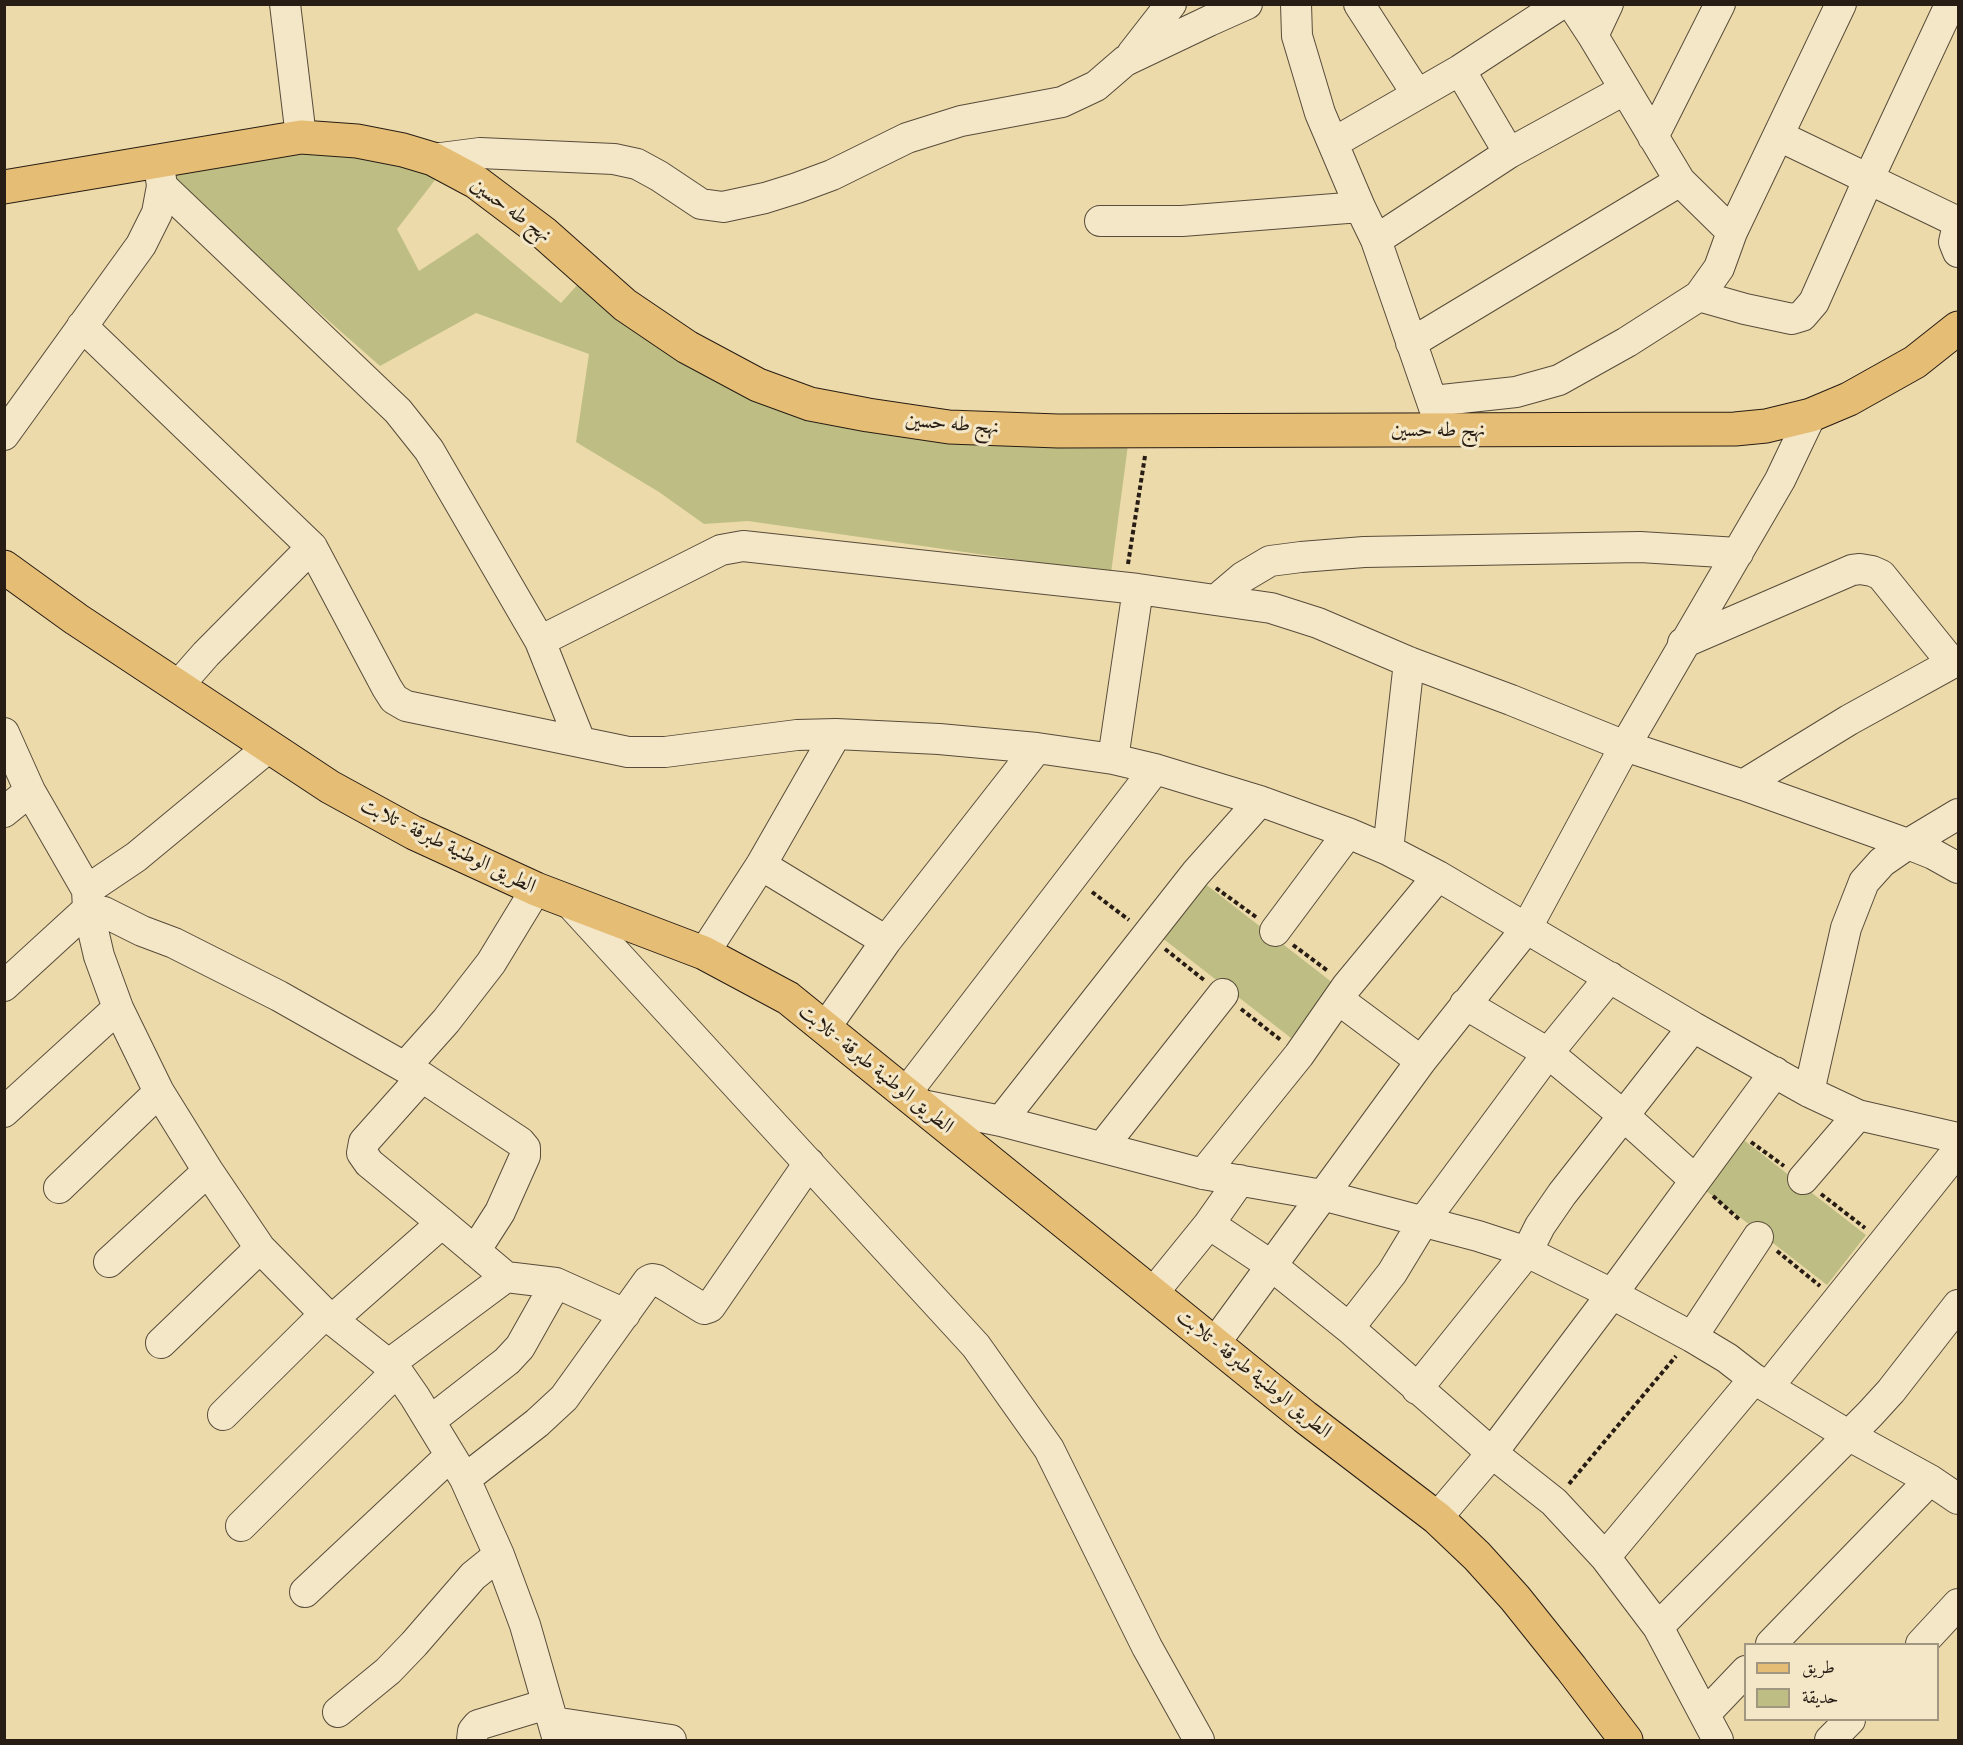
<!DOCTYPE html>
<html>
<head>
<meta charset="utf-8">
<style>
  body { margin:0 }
  #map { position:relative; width:1963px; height:1745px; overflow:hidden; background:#ecdaaa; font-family:"EB Garamond",Amiri,serif }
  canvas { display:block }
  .frame { position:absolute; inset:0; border:6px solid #271d14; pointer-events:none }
  .legend { position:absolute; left:1744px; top:1643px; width:195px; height:78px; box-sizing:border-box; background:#f3e7c8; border:2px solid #a19680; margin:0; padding:8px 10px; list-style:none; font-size:18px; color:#271d14 }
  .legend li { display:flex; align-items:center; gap:12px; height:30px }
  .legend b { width:30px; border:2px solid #a19680 }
</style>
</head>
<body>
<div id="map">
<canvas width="1963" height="1745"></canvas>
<div class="frame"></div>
<ul class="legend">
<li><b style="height:8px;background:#e6bd75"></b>طريق</li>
<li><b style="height:16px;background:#bebe84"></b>حديقة</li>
</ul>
</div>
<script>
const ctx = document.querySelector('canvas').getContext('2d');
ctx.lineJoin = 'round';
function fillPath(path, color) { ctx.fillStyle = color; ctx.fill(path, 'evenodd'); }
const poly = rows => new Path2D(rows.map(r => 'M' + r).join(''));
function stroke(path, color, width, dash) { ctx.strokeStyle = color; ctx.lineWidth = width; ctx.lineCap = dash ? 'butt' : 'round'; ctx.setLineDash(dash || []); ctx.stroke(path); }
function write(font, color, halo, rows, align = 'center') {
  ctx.font = font + ' "EB Garamond",Amiri,serif'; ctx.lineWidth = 6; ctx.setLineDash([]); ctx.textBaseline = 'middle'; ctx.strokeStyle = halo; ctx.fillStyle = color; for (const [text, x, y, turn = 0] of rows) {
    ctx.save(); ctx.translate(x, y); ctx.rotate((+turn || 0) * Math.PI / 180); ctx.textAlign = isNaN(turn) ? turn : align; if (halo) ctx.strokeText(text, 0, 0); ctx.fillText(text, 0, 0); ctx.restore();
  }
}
fillPath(poly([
  [302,142,442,171,397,229,419,271,477,233,561,303,579,283,763,394,1128,445,1111,573,748,521,704,524,659,492,576,442,589,354,476,313,380,366,170,181,172,159],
  [1195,876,1333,983,1291,1038,1152,930],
  [1731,1130,1866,1235,1827,1285,1692,1180]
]), '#bebe84');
const minor = poly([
  [285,4,301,137],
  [1296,4,1297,36,1320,113,1360,207,1376,240,1438,419],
  [1359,4,1417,94],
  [1572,4,1593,36,1680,181,1732,232],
  [1593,36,1608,4],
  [1132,54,1171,4],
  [1460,70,1509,153],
  [1779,136,1958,222],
  [1653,137,1720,4],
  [1333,143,1460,70,1561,4],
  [433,159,480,153,614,159,637,164,659,176,701,204,723,207,765,198,797,188,832,175,907,138,961,121,1062,102,1096,86,1125,61,1209,21,1247,4],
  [162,186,398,411,429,450,540,641,580,741],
  [1100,221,1182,221,1360,207],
  [1958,224,1954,242,1958,252],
  [1376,240,1509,153,1624,90],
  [1699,296,1745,309,1792,319,1802,316,1814,302,1869,178,1949,7],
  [82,326,312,547,387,688,394,699,406,706,628,752,665,752,797,735,836,734,939,739,1037,748,1113,759,1155,769,1260,801,1348,833,1388,850,1438,876,1693,1027,1809,1092,1858,1115,1958,1138],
  [1411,343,1680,181],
  [1433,401,1516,392,1559,380,1627,342,1699,296,1719,268,1732,232,1841,4],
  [4,435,141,245,157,213,162,186,160,172],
  [1216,600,1243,577,1270,561,1301,557,1364,552,1640,547,1738,553],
  [540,641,721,550,743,546,1138,589,1271,608,1318,623,1409,662,1511,700,1625,746,1743,785,1908,844,1933,854,1958,868],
  [1683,643,1852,570,1860,569,1872,571,1881,575,1952,663],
  [177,687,206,654,312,547],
  [4,733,30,791,87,890,88,909,99,956,118,1008,159,1092,208,1171,260,1248,325,1314,397,1371,415,1397,465,1479,499,1555,525,1625,558,1740],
  [1113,759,1138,589],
  [1743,785,1849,720,1958,660],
  [4,812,30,791],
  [1388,850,1409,662],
  [761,865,886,941],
  [87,890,136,857,269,747],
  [568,901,976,1346,1049,1449,1147,1647,1199,1740],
  [88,909,104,912,142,931,174,943,279,996,422,1077,520,1142,525,1148,525,1156,500,1212,475,1251],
  [1275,931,1348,833],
  [704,953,761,865,836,734],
  [4,986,88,909],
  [1339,1000,1421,1061],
  [1465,1004,1548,1053,1624,1116,1695,1180],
  [825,1028,886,941,1037,748],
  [405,1067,446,1021,491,963,536,889],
  [422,1077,364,1142,362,1153,369,1163,442,1223,506,1277,556,1283,625,1314],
  [1809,1092,1846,928,1864,882,1882,862,1908,844,1958,814],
  [906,1093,1155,769],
  [922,1105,1001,1121,1203,1174,1322,1195,1478,1236,1527,1252,1612,1294,1692,1337,1727,1358,1754,1379,1848,1435,1930,1480,1958,1499],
  [4,1112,118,1008],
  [1001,1121,1196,873,1260,801],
  [1103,1146,1223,994],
  [1203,1174,1299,1055,1347,986,1438,876],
  [1803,1179,1858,1115],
  [59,1188,159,1092],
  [1209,1224,1272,1266,1349,1328,1492,1453,1554,1502,1605,1557,1658,1627,1718,1740],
  [109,1262,208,1171],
  [1153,1293,1209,1224,1240,1180],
  [333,1319,442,1223],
  [1349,1328,1392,1273,1423,1222,1548,1053,1610,977],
  [1692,1337,1758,1237],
  [161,1343,260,1248],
  [1215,1343,1421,1061,1526,929,1625,746,1780,480,1811,415],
  [389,1364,506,1277],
  [1768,1387,1958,1150],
  [1417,1389,1527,1252,1540,1226,1562,1194,1693,1027],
  [223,1415,325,1314],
  [430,1421,507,1361,520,1347,556,1283],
  [465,1479,537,1423,564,1398,648,1281,652,1279,657,1280,704,1309,710,1307,809,1163],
  [1437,1518,1492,1453,1612,1294,1775,1072],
  [241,1526,397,1371],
  [1605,1557,1754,1379],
  [305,1592,450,1456],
  [1658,1627,1870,1414,1891,1391,1958,1305],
  [1771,1644,1930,1480],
  [1921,1644,1958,1604],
  [338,1712,388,1671,414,1644,473,1576,499,1555],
  [1705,1714,1746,1671],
  [553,1722,671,1740],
  [472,1740,473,1731,478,1725,547,1704],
  [1830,1740,1850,1720]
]);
const major = poly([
  [4,187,301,137,357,141,403,150,433,159,476,182,545,234,625,305,687,347,758,385,810,404,868,415,949,427,1058,431,1735,429,1766,426,1811,415,1849,399,1915,362,1958,328],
  [4,567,76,619,330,787,414,833,536,889,704,953,788,998,1305,1417,1437,1518,1477,1556,1515,1598,1571,1668,1626,1740]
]);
stroke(minor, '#584c3a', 32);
stroke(major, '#271d14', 35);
stroke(poly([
  [1128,564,1145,456],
  [1216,888,1256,917],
  [1092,892,1129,920],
  [1293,945,1328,971],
  [1165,949,1204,980],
  [1241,1009,1282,1041],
  [1751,1142,1784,1166],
  [1821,1194,1865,1228],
  [1713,1196,1741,1221],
  [1777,1251,1820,1286],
  [1569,1484,1676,1356]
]), '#271d14', 4, [4.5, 3]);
stroke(minor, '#f3e7c8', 30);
stroke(major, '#e6bd75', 33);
write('21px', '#271d14', '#f3e7c8', [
  ["نهج طه حسين",511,210,36],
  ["نهج طه حسين",952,424,5],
  ["نهج طه حسين",1438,430],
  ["الطريق الوطنية طبرقة - تلابت",448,846,26],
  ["الطريق الوطنية طبرقة - تلابت",876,1069,39],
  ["الطريق الوطنية طبرقة - تلابت",1254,1374,39]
]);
</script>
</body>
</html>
